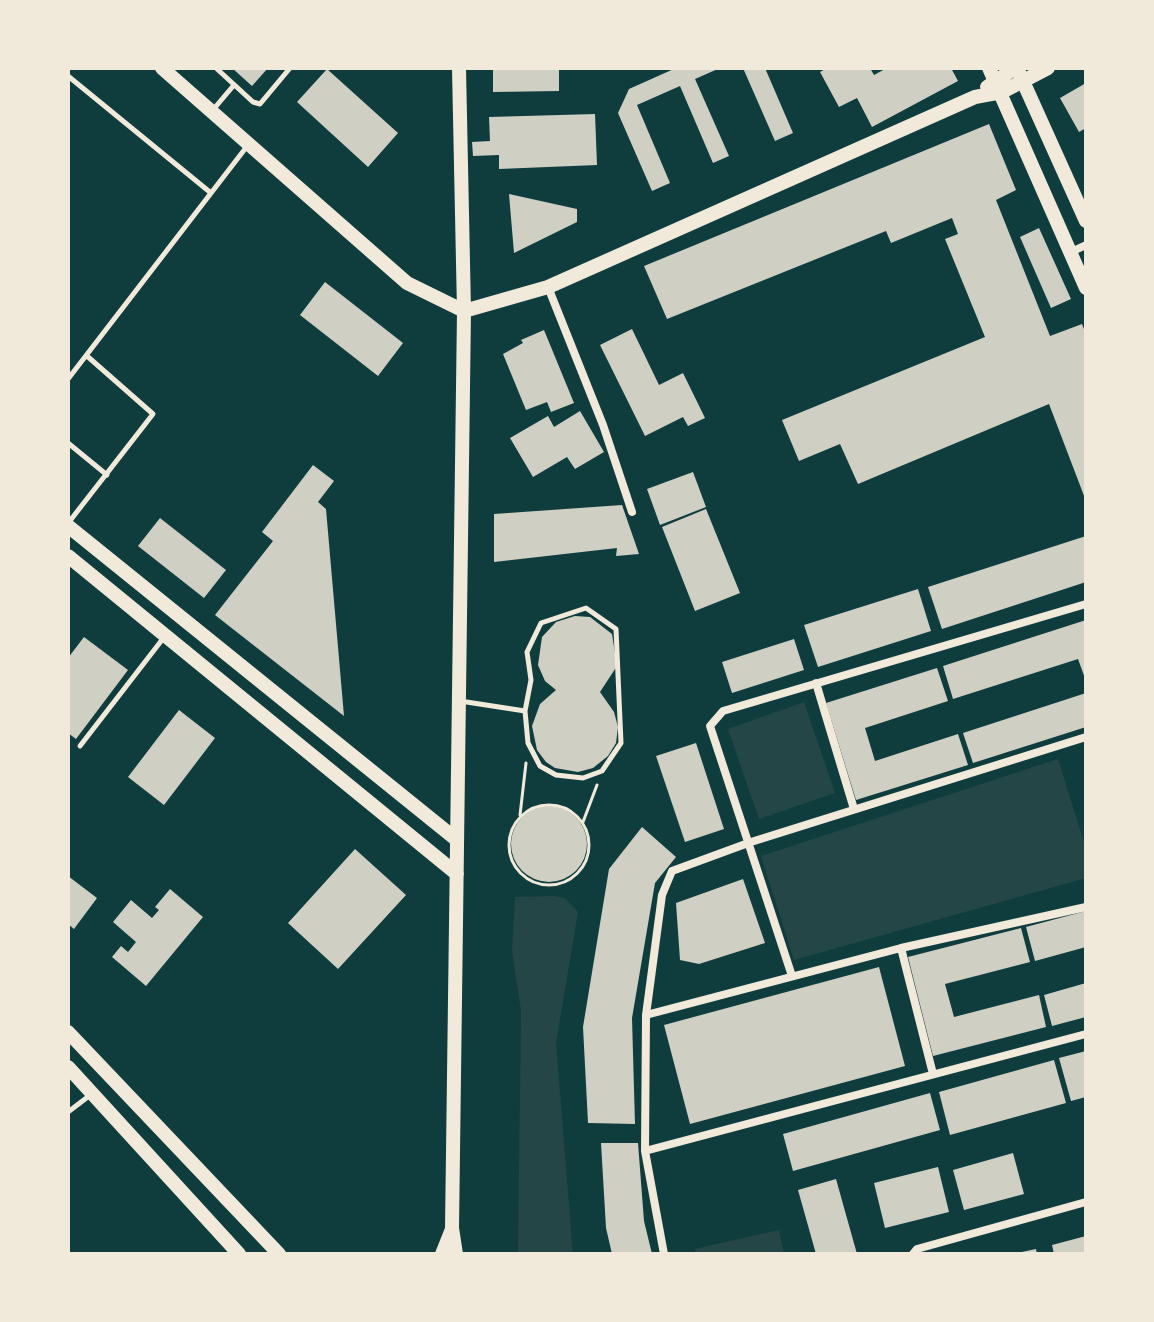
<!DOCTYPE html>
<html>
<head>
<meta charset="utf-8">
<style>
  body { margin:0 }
  #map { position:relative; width:1154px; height:1322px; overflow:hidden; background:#0f3d3e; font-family:"IBM Plex Serif",serif }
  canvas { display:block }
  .frame { position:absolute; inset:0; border:70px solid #f1e9da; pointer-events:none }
</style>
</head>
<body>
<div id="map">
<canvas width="1154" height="1322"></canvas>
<div class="frame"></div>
</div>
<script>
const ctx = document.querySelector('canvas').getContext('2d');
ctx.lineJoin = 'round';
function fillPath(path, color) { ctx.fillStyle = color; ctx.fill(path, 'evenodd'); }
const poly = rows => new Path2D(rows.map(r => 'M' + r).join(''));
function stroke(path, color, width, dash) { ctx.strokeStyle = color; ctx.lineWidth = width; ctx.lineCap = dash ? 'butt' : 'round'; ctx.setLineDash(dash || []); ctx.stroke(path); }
fillPath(poly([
  [804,702,835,793,759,819,728,729],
  [1058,759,1086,849,1086,878,794,960,761,856],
  [553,896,565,898,578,912,556,1043,573,1254,518,1254,521,1011,512,951,515,897],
  [779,1230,784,1254,696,1254,695,1249]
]), '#244646');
fillPath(poly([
  [568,828,576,834,578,860,567,872,554,876,534,869,523,847,539,853,552,850,562,830]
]), '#0a2a2b');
fillPath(poly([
  [232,68,268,68,252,86],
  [493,68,559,68,559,91,493,92],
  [676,68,720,68,695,79,729,156,713,163,680,86,637,105,670,183,652,191,618,113,629,89],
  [743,68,765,68,793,133,775,141],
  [827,68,870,68,874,75,887,68,951,68,958,81,872,127,857,98,839,107,820,72],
  [327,69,398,133,368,167,297,102],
  [1086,83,1086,128,1079,132,1060,98],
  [595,114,597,165,499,169,499,155,473,156,472,142,490,141,489,117],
  [989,124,1016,190,996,200,1050,336,1082,324,1086,334,1086,501,1049,404,858,484,840,444,799,461,782,420,985,337,945,239,958,234,952,218,891,243,886,231,667,319,644,266],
  [509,194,577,209,577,222,514,253],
  [1039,228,1071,299,1051,308,1020,237],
  [325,282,403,343,378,376,300,315],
  [632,329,659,385,683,373,705,418,688,426,683,417,645,436,600,345],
  [544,330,574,403,551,412,547,402,526,410,503,354,523,343,521,340],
  [580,411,604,452,575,469,567,457,533,477,510,438,548,416,554,427],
  [313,465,334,481,318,502,326,509,344,716,215,615,273,541,262,532],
  [693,472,706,507,660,525,647,489],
  [622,505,639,554,616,556,617,548,494,562,494,514],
  [706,509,740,593,695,611,662,527],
  [160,518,226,570,204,598,138,546],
  [1086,536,1086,582,942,629,928,587],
  [918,589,931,631,818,667,804,625],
  [575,616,590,617,612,634,617,666,600,692,614,712,618,727,616,743,608,756,593,768,578,772,555,768,546,762,537,750,532,726,540,704,556,690,545,681,538,665,542,637,556,622],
  [1086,620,1086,681,1078,659,953,699,943,666],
  [84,637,128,670,76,739,68,733,68,658],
  [794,639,804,670,732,693,722,662],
  [937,668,948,701,865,728,875,761,958,734,968,765,856,800,826,703],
  [1086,693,1086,727,973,763,963,733],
  [179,710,215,738,164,805,128,777],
  [696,743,724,829,685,842,656,756],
  '511 844a38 38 0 1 1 76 0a38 38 0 1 1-76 0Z',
  [642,827,676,857,655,883,632,1018,635,1124,588,1123,583,1027,609,869],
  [355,849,406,895,338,969,288,923],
  [68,876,97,898,74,929,68,924],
  [743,879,765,943,699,964,680,960,676,903],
  [170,889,203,917,146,986,112,957,121,946,128,952,136,942,113,922,131,900,152,918,159,910,155,907],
  [1086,911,1086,947,1035,961,1026,927],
  [1021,928,1030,962,945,984,954,1017,1039,995,1046,1027,933,1056,908,957],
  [879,967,905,1066,690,1124,664,1025],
  [1086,983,1086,1017,1052,1026,1044,995],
  [1086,1051,1086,1097,1071,1101,1059,1058],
  [1054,1060,1066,1103,950,1135,939,1092],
  [930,1093,940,1130,793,1171,783,1134],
  [601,1143,638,1143,644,1221,652,1254,612,1254,606,1228],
  [1013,1153,1024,1194,964,1210,953,1170],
  [938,1167,949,1212,885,1228,874,1183],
  [836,1179,857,1254,816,1254,798,1190],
  [1086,1236,1086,1254,1054,1254,1052,1245],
  [1036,1249,1037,1254,1017,1254,1017,1253]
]), '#cfcfc3');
stroke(poly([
  '509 845a40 40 0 1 1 80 0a40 40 0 1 1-80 0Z',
  [520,815,526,763],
  [583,822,597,785]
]), '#f1e9da', 3);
stroke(poly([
  [216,68,253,102,260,104,290,68],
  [68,76,211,193],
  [212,111,234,85],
  [68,379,248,145],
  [68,443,107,475],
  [69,522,153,414,87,356],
  [460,701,525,711,528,743,540,766,556,775,583,778,602,771,621,743,616,629,586,608,541,623,527,652,531,680,525,711],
  [80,746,165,636],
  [68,1112,89,1096]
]), '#f1e9da', 5);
stroke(poly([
  [1071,252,1086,245],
  [548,287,603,425,632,512],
  [816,683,854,809],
  [901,948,933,1074],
  [792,976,710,726,723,711,1086,604],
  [646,1015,901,948,1086,907],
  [645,1151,1086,1034],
  [664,1254,645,1151,646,1015,662,895,672,871,751,842,1086,737],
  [913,1254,917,1249,1086,1202]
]), '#f1e9da', 8);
stroke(poly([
  [162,68,407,283,464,311],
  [987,87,1015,68],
  [464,311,548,287,975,97,1002,92,1048,68],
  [68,526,457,840],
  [68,556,457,874],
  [442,1254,452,1229],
  [456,1254,452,1228,464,311,459,68]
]), '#f1e9da', 14);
stroke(poly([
  [989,68,1086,288],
  [1017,68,1086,221],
  [68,1032,279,1254],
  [68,1067,239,1254]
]), '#f1e9da', 14);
</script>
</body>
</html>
